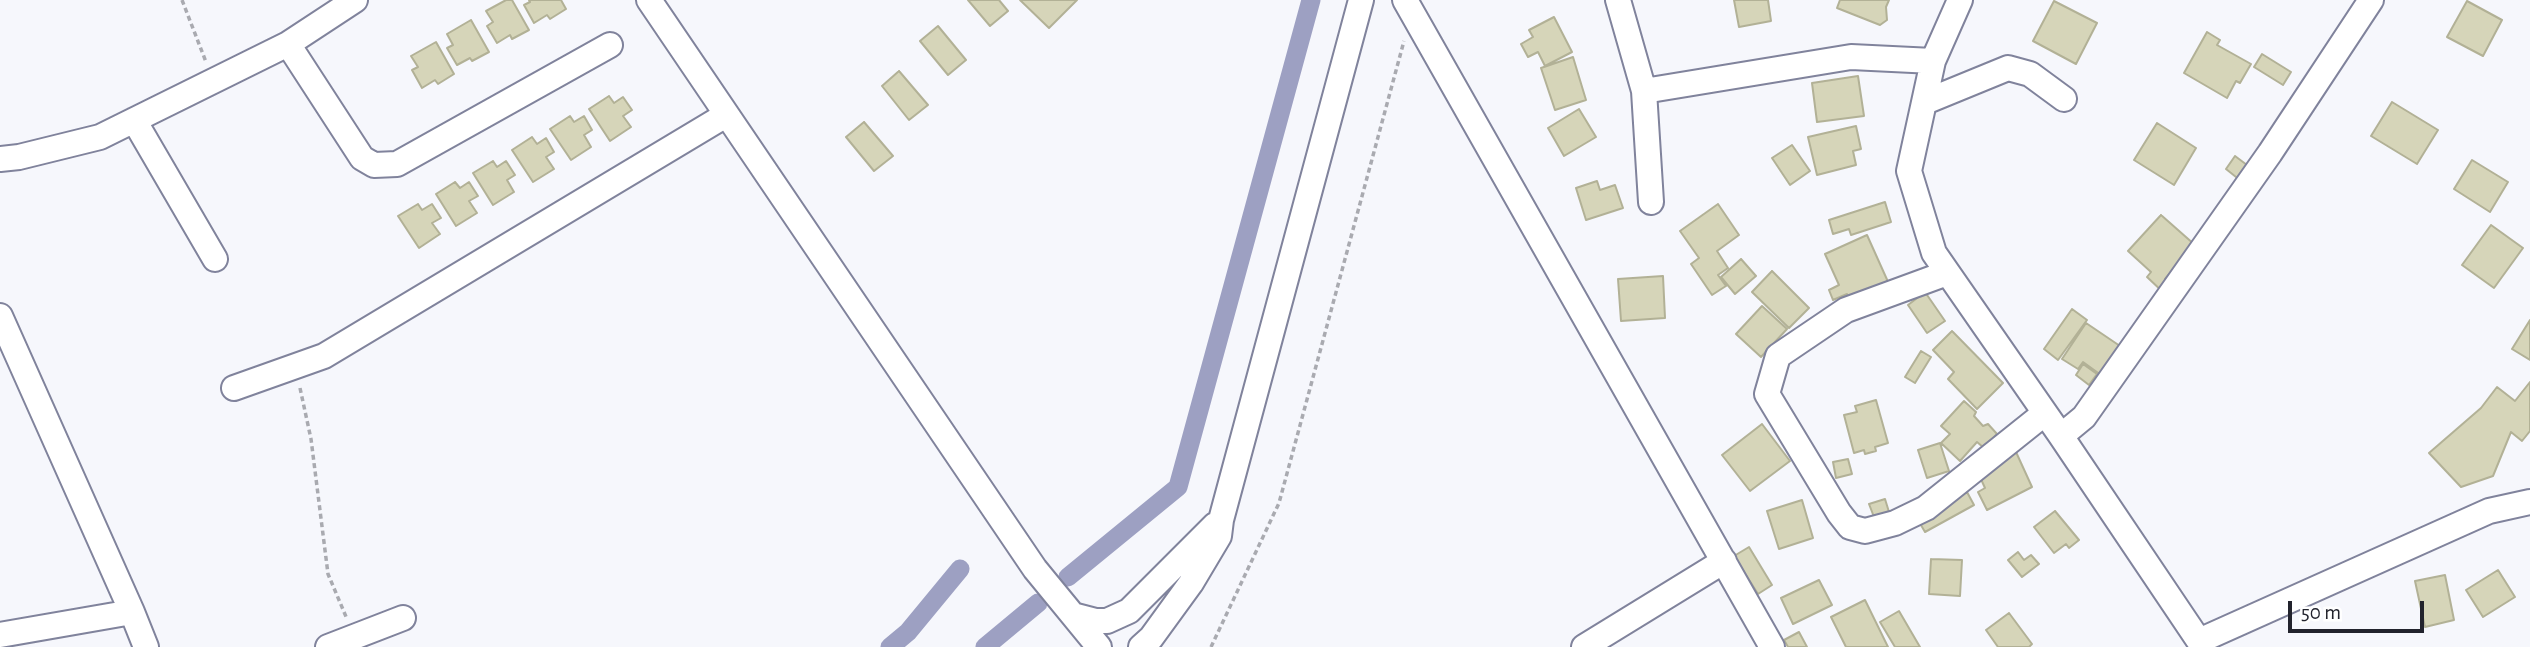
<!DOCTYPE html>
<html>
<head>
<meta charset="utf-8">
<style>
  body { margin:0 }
  #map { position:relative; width:2530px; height:647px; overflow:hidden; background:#f6f7fc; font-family:"Alegreya Sans",sans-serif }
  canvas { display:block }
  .scale { position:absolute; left:2288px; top:601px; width:136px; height:32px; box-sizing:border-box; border:4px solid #22232d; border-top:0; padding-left:9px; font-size:21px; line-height:24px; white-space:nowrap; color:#22232d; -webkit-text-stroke:5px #fff; paint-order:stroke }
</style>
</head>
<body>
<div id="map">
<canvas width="2530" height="647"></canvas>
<div class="scale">50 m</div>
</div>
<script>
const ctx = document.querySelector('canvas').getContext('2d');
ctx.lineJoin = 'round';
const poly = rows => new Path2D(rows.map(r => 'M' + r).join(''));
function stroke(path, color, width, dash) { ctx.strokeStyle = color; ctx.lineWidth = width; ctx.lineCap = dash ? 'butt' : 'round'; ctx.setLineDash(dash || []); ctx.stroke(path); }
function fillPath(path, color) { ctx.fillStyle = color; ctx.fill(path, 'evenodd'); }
stroke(poly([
  [1068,577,1178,487,1311,0],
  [890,647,908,632,960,569],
  [985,647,1038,603]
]), '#9da0c2', 19);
const building = poly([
  [506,0,512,0,529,30,512,39,510,35,497,43,487,26,493,22,486,11,506,0],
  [529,0,561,0,566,9,550,19,547,15,534,23,524,5,530,2,529,0],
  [968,0,999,0,1008,11,990,26,968,0],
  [1020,0,1077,0,1049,28,1020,0],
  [1734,0,1768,0,1771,21,1739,27,1734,0],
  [1840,0,1889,0,1886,7,1887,20,1880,25,1837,8,1840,0],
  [2054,1,2097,23,2076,64,2033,41,2054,1],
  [2467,1,2502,20,2483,56,2447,37,2467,1],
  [1554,17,1572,52,1545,66,1538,52,1528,57,1521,44,1533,37,1529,30,1554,17],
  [471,20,489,52,472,61,470,58,457,65,447,48,453,45,447,34,471,20],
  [938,26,966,60,948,75,920,41,938,26],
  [2207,32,2220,40,2217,45,2251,64,2240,83,2236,81,2227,98,2184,73,2207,32],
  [436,42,454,74,438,84,435,80,422,88,412,70,418,67,411,56,436,42],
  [2262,54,2291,72,2283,85,2254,67,2262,54],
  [1573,57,1586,100,1555,110,1541,68,1573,57],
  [899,71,928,105,909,120,882,86,899,71],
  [1858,76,1864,116,1817,122,1812,83,1858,76],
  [609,96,614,103,623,97,632,110,623,116,631,127,610,141,589,109,609,96],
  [2392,102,2438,130,2417,164,2371,136,2392,102],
  [1579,109,1596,137,1564,156,1548,128,1579,109],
  [570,116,574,122,584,116,592,130,584,135,591,147,571,160,550,129,570,116],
  [864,122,893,156,874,171,846,137,864,122],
  [2157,123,2196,148,2174,185,2134,160,2157,123],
  [1856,126,1861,149,1853,151,1856,165,1817,175,1808,137,1856,126],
  [532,137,537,144,546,138,554,152,546,157,554,169,533,182,512,150,532,137],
  [1792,145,1810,171,1790,185,1772,158,1792,145],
  [2235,156,2251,168,2241,181,2226,169,2235,156],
  [2472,160,2508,182,2490,212,2454,189,2472,160],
  [493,161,497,167,506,161,515,175,507,180,514,192,493,205,473,173,493,161],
  [1597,181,1600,190,1615,185,1623,208,1586,220,1576,188,1597,181],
  [455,182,460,188,469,182,478,196,469,201,477,213,456,226,436,194,455,182],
  [1885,202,1891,222,1851,235,1849,229,1833,234,1829,220,1885,202],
  [418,204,422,210,432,204,441,218,432,223,440,234,419,248,398,216,418,204],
  [1718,204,1739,235,1717,251,1728,268,1718,275,1726,286,1712,295,1691,264,1699,258,1680,231,1718,204],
  [2161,215,2195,245,2165,279,2173,286,2165,294,2147,277,2151,272,2128,251,2161,215],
  [2491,225,2523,248,2494,288,2462,265,2491,225],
  [1867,235,1889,284,1851,301,1847,294,1833,300,1829,290,1839,285,1825,254,1867,235],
  [1741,259,1756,276,1735,294,1721,277,1741,259],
  [1772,271,1809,308,1789,328,1752,292,1772,271],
  [1663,276,1665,318,1621,321,1618,279,1663,276],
  [1925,292,1945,321,1927,333,1908,305,1925,292],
  [1762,306,1787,329,1761,357,1736,334,1762,306],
  [2072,309,2087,320,2058,360,2044,349,2072,309],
  [2530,320,2530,360,2512,349,2530,320],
  [2086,323,2120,346,2101,375,2083,362,2078,369,2062,359,2086,323],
  [1952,331,2003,383,1977,409,1948,379,1954,372,1933,350,1952,331],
  [1921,351,1931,357,1915,383,1905,377,1921,351],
  [2083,364,2097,374,2089,385,2076,375,2083,364],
  [2530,382,2530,431,2522,441,2511,432,2493,476,2461,487,2429,453,2481,408,2497,387,2515,401,2530,382],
  [1876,400,1888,443,1875,447,1876,451,1865,454,1864,450,1854,453,1844,415,1857,412,1855,406,1876,400],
  [1964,401,1976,412,1974,416,1983,426,1988,424,1997,434,1984,448,1977,442,1960,461,1941,443,1950,434,1941,426,1964,401],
  [1762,424,1790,461,1750,491,1722,455,1762,424],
  [1940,443,1949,471,1927,478,1918,450,1940,443],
  [2016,452,2032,487,1987,510,1978,492,1985,488,1980,477,2016,452],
  [1848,459,1852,474,1836,478,1833,462,1848,459],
  [1967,492,1974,505,1925,532,1918,520,1967,492],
  [1885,499,1889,512,1874,517,1869,504,1885,499],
  [1802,500,1813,538,1779,549,1767,511,1802,500],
  [2055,511,2079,540,2069,548,2066,544,2054,553,2034,527,2055,511],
  [1749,547,1772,585,1758,594,1734,556,1749,547],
  [2018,552,2024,560,2031,555,2039,564,2022,577,2008,560,2018,552],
  [1931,559,1962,560,1960,596,1929,594,1931,559],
  [2498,570,2515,597,2483,617,2466,590,2498,570],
  [2445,575,2454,620,2425,627,2415,581,2445,575],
  [1819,580,1832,605,1793,624,1781,598,1819,580],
  [1865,600,1888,647,1846,647,1831,617,1865,600],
  [1899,611,1920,647,1895,647,1880,622,1899,611],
  [2009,613,2032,644,2029,647,1998,647,1986,630,2009,613],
  [1799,632,1807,647,1788,647,1784,640,1799,632]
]);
fillPath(building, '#d6d5b9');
stroke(building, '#b2b196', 2);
const minor = poly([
  [649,0,1035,569,1099,647],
  [1405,0,1772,647],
  [1618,0,1644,91],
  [1960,0,1933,61,1909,171,1934,253,2061,436,2199,641,2489,511,2530,502],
  [288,44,362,158,374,165,397,164,610,45],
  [1925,102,2008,68,2030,74,2064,99],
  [134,120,215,259],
  [0,159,19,157,100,137,288,44,355,0],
  [1651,202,1644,91,1851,57,1933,61],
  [1947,273,1846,310,1778,356,1767,394,1839,513,1850,527,1865,531,1895,523,1926,508,2045,413],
  [0,316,132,612,146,647],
  [234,388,324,356,726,115],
  [2061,436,2084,417,2270,153,2371,0],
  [1073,615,1096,621,1107,621,1129,611,1215,525],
  [0,635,132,612],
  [328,647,403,618],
  [1141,647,1151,638,1191,583,1219,536,1221,520,1361,0],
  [1584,647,1724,561]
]);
stroke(minor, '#80839c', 28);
stroke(poly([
  [182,0,206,62],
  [300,388,311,439,328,574,347,619],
  [1211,647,1279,503,1404,41]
]), '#a9aab0', 3.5, [5, 3.5]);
stroke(minor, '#fff', 24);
</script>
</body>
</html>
